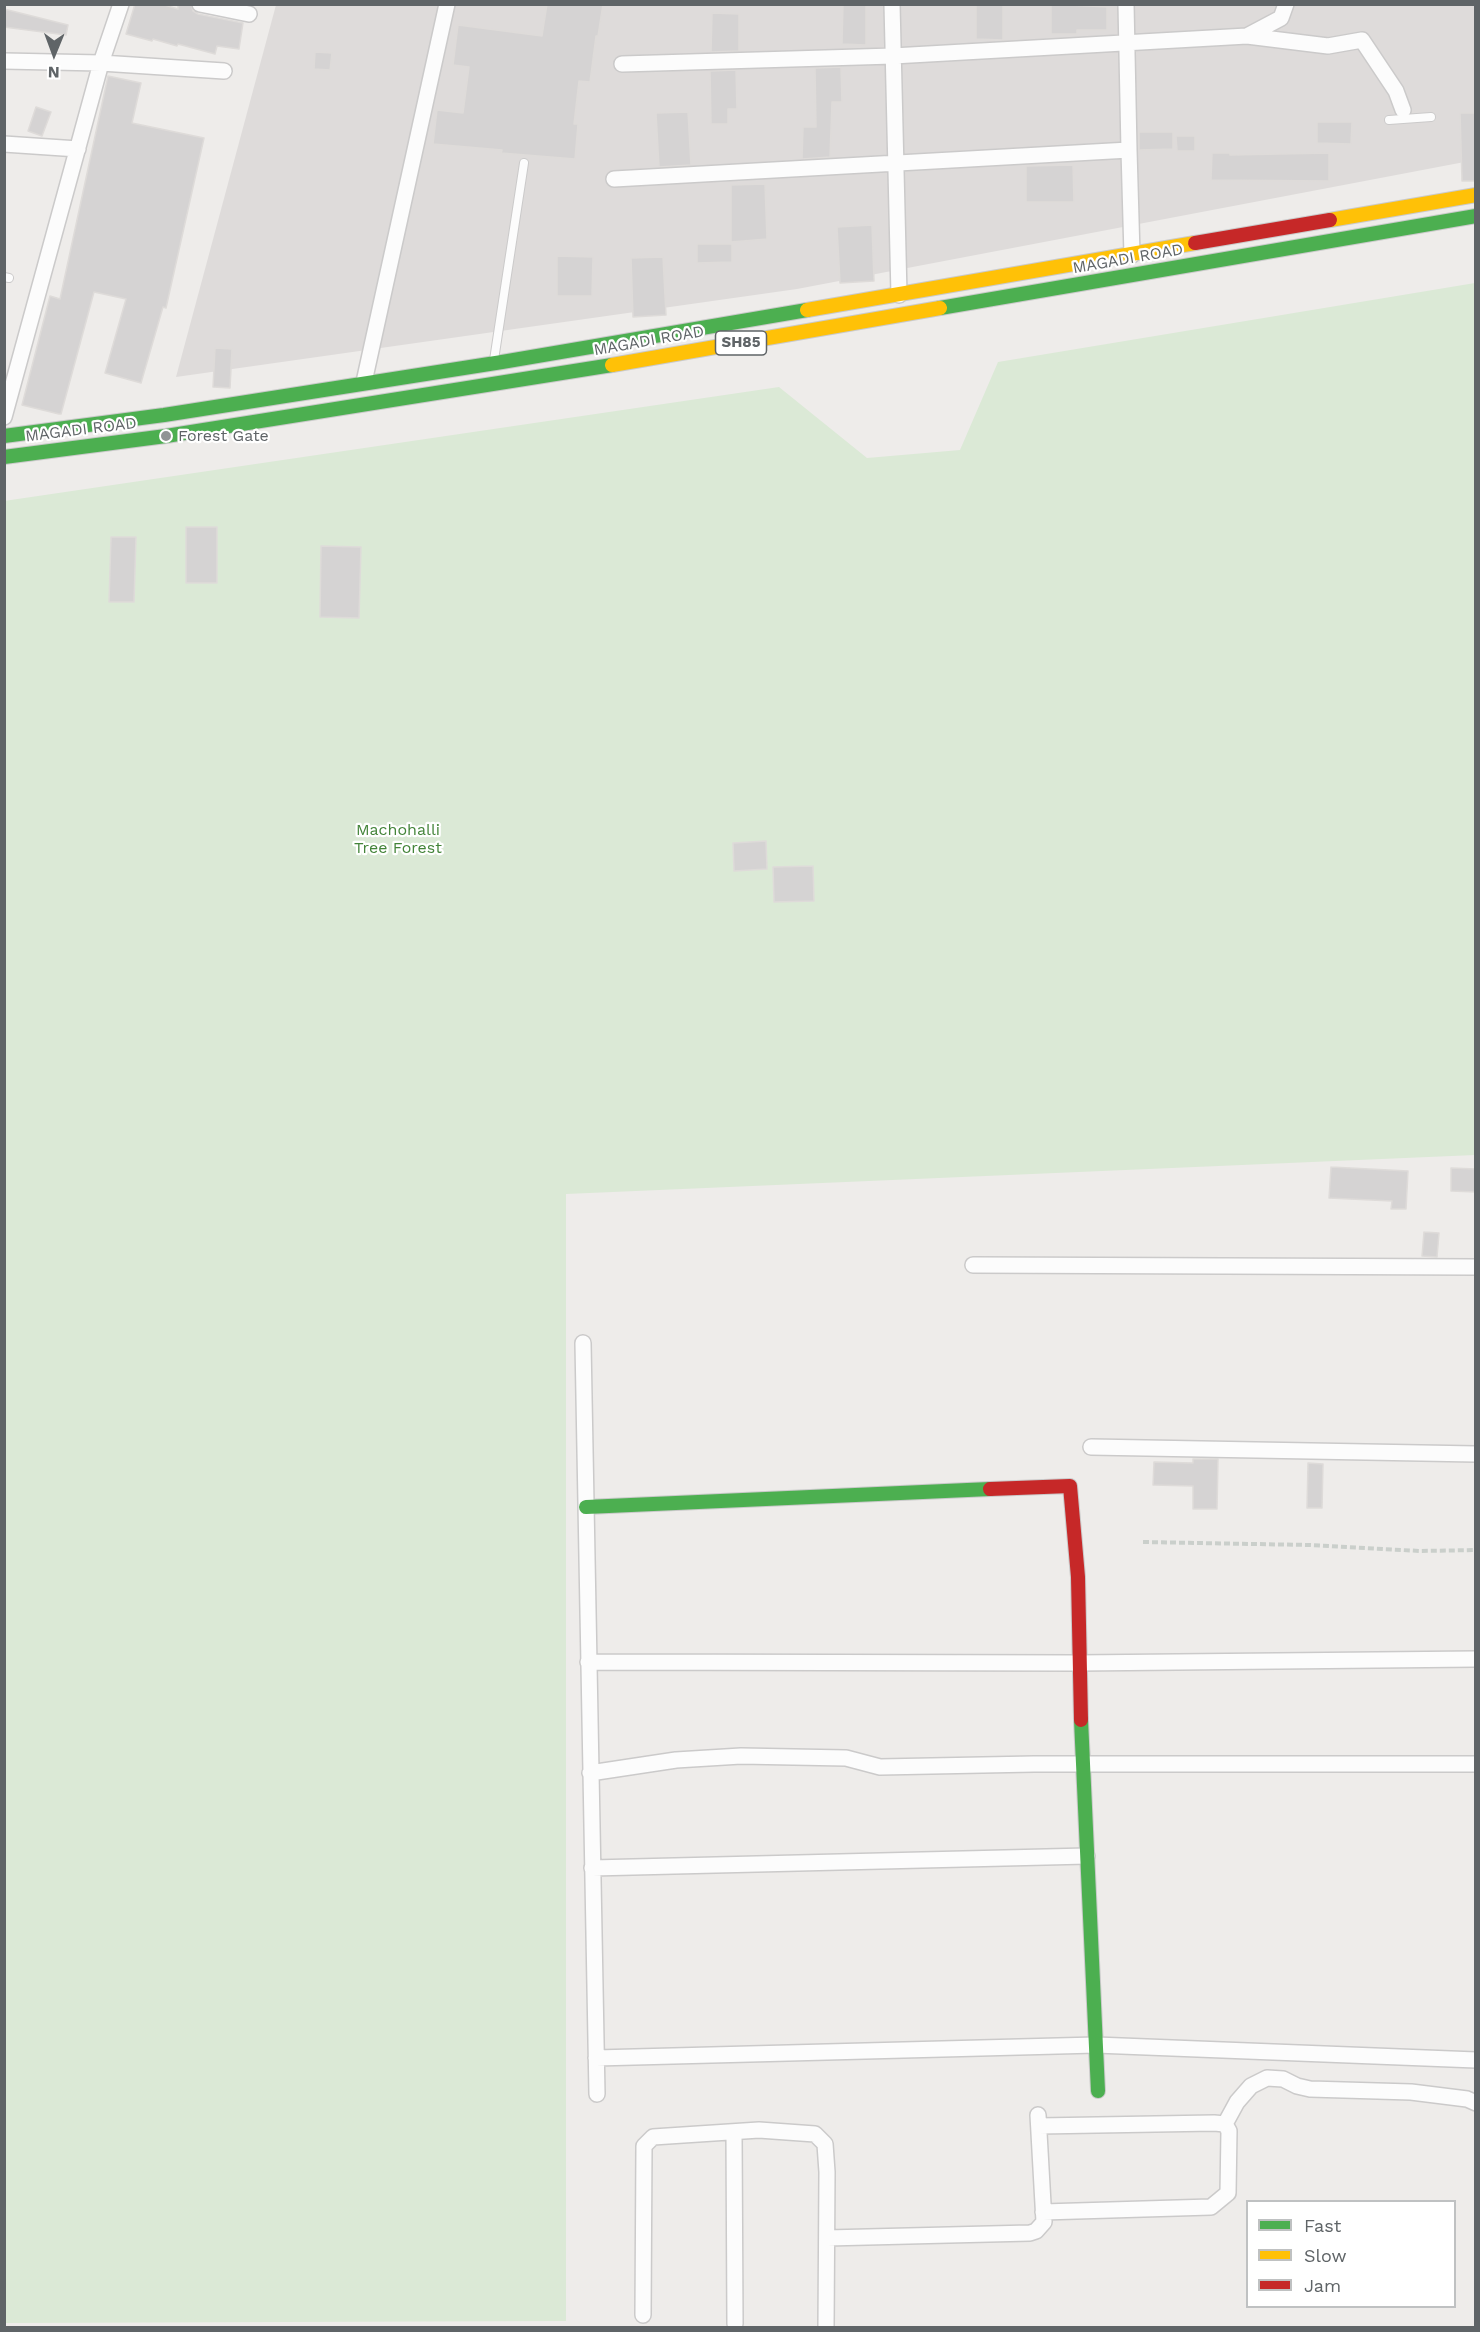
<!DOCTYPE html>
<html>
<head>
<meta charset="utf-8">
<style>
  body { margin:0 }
  #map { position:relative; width:1480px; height:2332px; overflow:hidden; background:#eeecea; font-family:"Work Sans",sans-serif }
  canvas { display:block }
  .frame { position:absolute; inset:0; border:6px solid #5f6467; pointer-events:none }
  .legend { position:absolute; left:1246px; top:2200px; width:210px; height:108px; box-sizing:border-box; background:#fff; border:2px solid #bfc1c2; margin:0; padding:8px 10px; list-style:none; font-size:18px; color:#5f6467 }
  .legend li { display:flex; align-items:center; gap:12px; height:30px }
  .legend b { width:30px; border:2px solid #bfc1c2 }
  .north { position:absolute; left:24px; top:24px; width:60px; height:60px; -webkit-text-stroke:4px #fff; paint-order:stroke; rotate:181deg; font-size:16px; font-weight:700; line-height:24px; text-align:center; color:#5f6467 }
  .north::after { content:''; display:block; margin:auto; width:21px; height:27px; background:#5f6467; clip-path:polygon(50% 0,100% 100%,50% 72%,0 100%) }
</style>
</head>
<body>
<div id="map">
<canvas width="1480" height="2332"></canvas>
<div class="frame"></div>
<ul class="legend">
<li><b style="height:8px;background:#4caf50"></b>Fast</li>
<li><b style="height:8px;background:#ffc107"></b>Slow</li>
<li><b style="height:8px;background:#c62828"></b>Jam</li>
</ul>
<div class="north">N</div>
</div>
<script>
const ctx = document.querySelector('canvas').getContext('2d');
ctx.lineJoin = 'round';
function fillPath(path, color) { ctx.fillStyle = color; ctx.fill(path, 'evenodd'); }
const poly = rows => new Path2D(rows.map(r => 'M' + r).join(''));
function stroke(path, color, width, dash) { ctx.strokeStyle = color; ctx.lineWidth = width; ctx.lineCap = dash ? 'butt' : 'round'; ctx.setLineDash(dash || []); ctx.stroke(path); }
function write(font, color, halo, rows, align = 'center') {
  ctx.font = font + ' "Work Sans",sans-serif'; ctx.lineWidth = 4.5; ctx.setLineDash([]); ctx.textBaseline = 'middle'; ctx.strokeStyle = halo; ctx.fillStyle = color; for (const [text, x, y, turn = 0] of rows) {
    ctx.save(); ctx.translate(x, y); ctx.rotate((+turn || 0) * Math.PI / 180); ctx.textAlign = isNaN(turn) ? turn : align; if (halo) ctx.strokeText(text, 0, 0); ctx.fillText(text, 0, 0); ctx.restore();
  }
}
fillPath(poly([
  [276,5,1475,5,1475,160,797,289,176,377]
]), '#dedbda');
fillPath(poly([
  [1475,283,1475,1155,566,1194,566,2321,5,2323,4,501,779,387,867,458,960,450,998,362]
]), '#dbe9d6');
const building = poly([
  [135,4,161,4,178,9,178,4,191,4,193,11,198,14,243,23,239,49,217,46,215,54,178,44,177,46,153,39,152,41,126,34,135,4],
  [547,4,603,4,598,36,596,36,590,82,579,81,574,124,578,124,575,159,501,153,502,150,433,144,437,110,463,113,469,67,453,65,458,25,542,36,547,4],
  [843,4,866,4,866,45,842,44,843,4],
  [976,4,1003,4,1003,40,976,39,976,4],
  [1051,4,1107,7,1107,30,1077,30,1077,34,1051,34,1051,4],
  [4,9,68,25,66,35,4,27,4,9],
  [712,13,739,14,739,51,711,52,712,13],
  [315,52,332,53,330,70,314,69,315,52],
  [841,67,842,102,832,102,830,157,802,159,803,127,816,127,815,68,841,67],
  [736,70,737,109,728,109,728,124,711,124,710,71,736,70],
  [108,76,141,83,132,123,204,138,166,308,163,307,141,383,105,373,126,299,94,292,61,414,59,414,22,405,50,296,60,299,108,76],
  [36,107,51,112,42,136,28,131,36,107],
  [688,112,691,165,659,167,656,113,688,112],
  [1460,113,1476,113,1476,181,1462,181,1460,113],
  [1317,122,1352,122,1351,144,1317,143,1317,122],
  [1139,132,1173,132,1173,149,1139,150,1139,132],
  [1176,136,1195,136,1195,151,1177,151,1176,136],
  [1212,153,1230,153,1230,155,1329,153,1329,181,1211,180,1212,153],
  [1073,165,1074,202,1026,202,1026,166,1073,165],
  [765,184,767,239,731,242,731,185,765,184],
  [872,225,874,281,840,283,837,227,872,225],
  [697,244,732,244,732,262,697,263,697,244],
  [557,256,593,257,592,296,557,296,557,256],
  [663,257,666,315,633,317,631,258,663,257],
  [215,348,232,349,230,388,213,387,215,348],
  [186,527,217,527,217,583,186,583,186,527],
  [111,537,136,537,134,602,109,602,111,537],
  [321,546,361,547,359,618,320,617,321,546],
  [766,841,767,869,734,871,733,843,766,841],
  [813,866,814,901,774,902,773,867,813,866],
  [1331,1167,1408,1171,1406,1209,1391,1209,1392,1201,1329,1198,1331,1167],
  [1451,1168,1476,1169,1476,1192,1451,1191,1451,1168],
  [1424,1232,1439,1233,1437,1257,1422,1256,1424,1232],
  [1193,1459,1218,1459,1217,1509,1193,1509,1193,1486,1153,1485,1154,1462,1193,1463,1193,1459],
  [1308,1463,1323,1464,1322,1508,1307,1508,1308,1463]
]);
fillPath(building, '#d5d3d3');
stroke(building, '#dedbd9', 1.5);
const lane = poly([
  [1389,120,1431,117],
  [4,277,9,278],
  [494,360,524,163]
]);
const street = poly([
  [200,4,249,14],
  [892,4,899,295],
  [1286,4,1281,18,1247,36,1328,46,1362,40,1396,91,1403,110],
  [4,61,101,63,224,71],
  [622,64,893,56,1247,36],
  [4,144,78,149],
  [1129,150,1132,255],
  [614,179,1129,150,1126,4],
  [364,382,447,4],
  [4,417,101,63,121,4],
  [973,1265,1476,1267],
  [583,1343,597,2094],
  [1091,1447,1476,1454],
  [588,1662,1078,1663,1476,1659],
  [590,1773,676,1760,741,1756,846,1758,880,1767,1034,1764,1476,1764],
  [592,1868,1087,1856],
  [596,2058,1096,2045,1476,2060],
  [1225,2124,1237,2102,1251,2086,1267,2078,1283,2079,1297,2086,1310,2089,1411,2092,1467,2099,1476,2103],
  [1039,2126,1214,2123,1225,2124,1229,2131,1228,2193,1211,2207,1043,2212],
  [734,2132,735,2324],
  [827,2238,1030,2233,1036,2231,1044,2222,1038,2115],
  [643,2315,644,2146,653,2137,759,2130,815,2134,825,2144,827,2172,826,2328]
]);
const fast = poly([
  [940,308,1476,216],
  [4,436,164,415,502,362,807,310],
  [4,457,166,436,612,365],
  [586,1507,990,1489],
  [1081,1720,1098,2091]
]);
const slow = poly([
  [1330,220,1476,195],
  [807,310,1195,243],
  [612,365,940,308]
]);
const jam = poly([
  [1195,243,1330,220],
  [990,1489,1070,1486,1078,1577,1081,1720]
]);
stroke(lane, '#cbcaca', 10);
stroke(street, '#cbcaca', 18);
stroke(fast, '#cacaca', 16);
stroke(slow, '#cacaca', 16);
stroke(jam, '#cacaca', 16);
stroke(poly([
  [1143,1542,1309,1545,1420,1551,1476,1550]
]), '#cacfcb', 4, [6, 3]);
stroke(lane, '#fcfcfc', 8);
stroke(street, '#fcfcfc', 15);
stroke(fast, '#4caf50', 14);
stroke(slow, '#ffc107', 14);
stroke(jam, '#c62828', 14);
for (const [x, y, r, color] of [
  [166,436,6,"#919495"]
]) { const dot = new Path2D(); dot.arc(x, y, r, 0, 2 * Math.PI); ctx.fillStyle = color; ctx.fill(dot); stroke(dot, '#fff', 2); }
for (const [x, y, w] of [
  [741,343,51]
]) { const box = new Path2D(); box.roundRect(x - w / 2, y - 12, w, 24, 4.5); ctx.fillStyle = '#fff'; ctx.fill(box); stroke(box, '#5f6467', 1.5); }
write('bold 15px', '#5f6467', null, [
  ["SH85",741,343]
]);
write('16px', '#5f6467', '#fff', [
  ["MAGADI ROAD",1128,259,-10],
  ["MAGADI ROAD",649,341,-10],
  ["MAGADI ROAD",81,430,-7]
]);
write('16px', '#5f6467', '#fff', [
  ["Forest Gate",178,436]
], 'left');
write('16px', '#438439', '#fff', [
  ["Machohalli",398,830],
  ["Tree Forest",398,848]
]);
</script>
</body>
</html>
